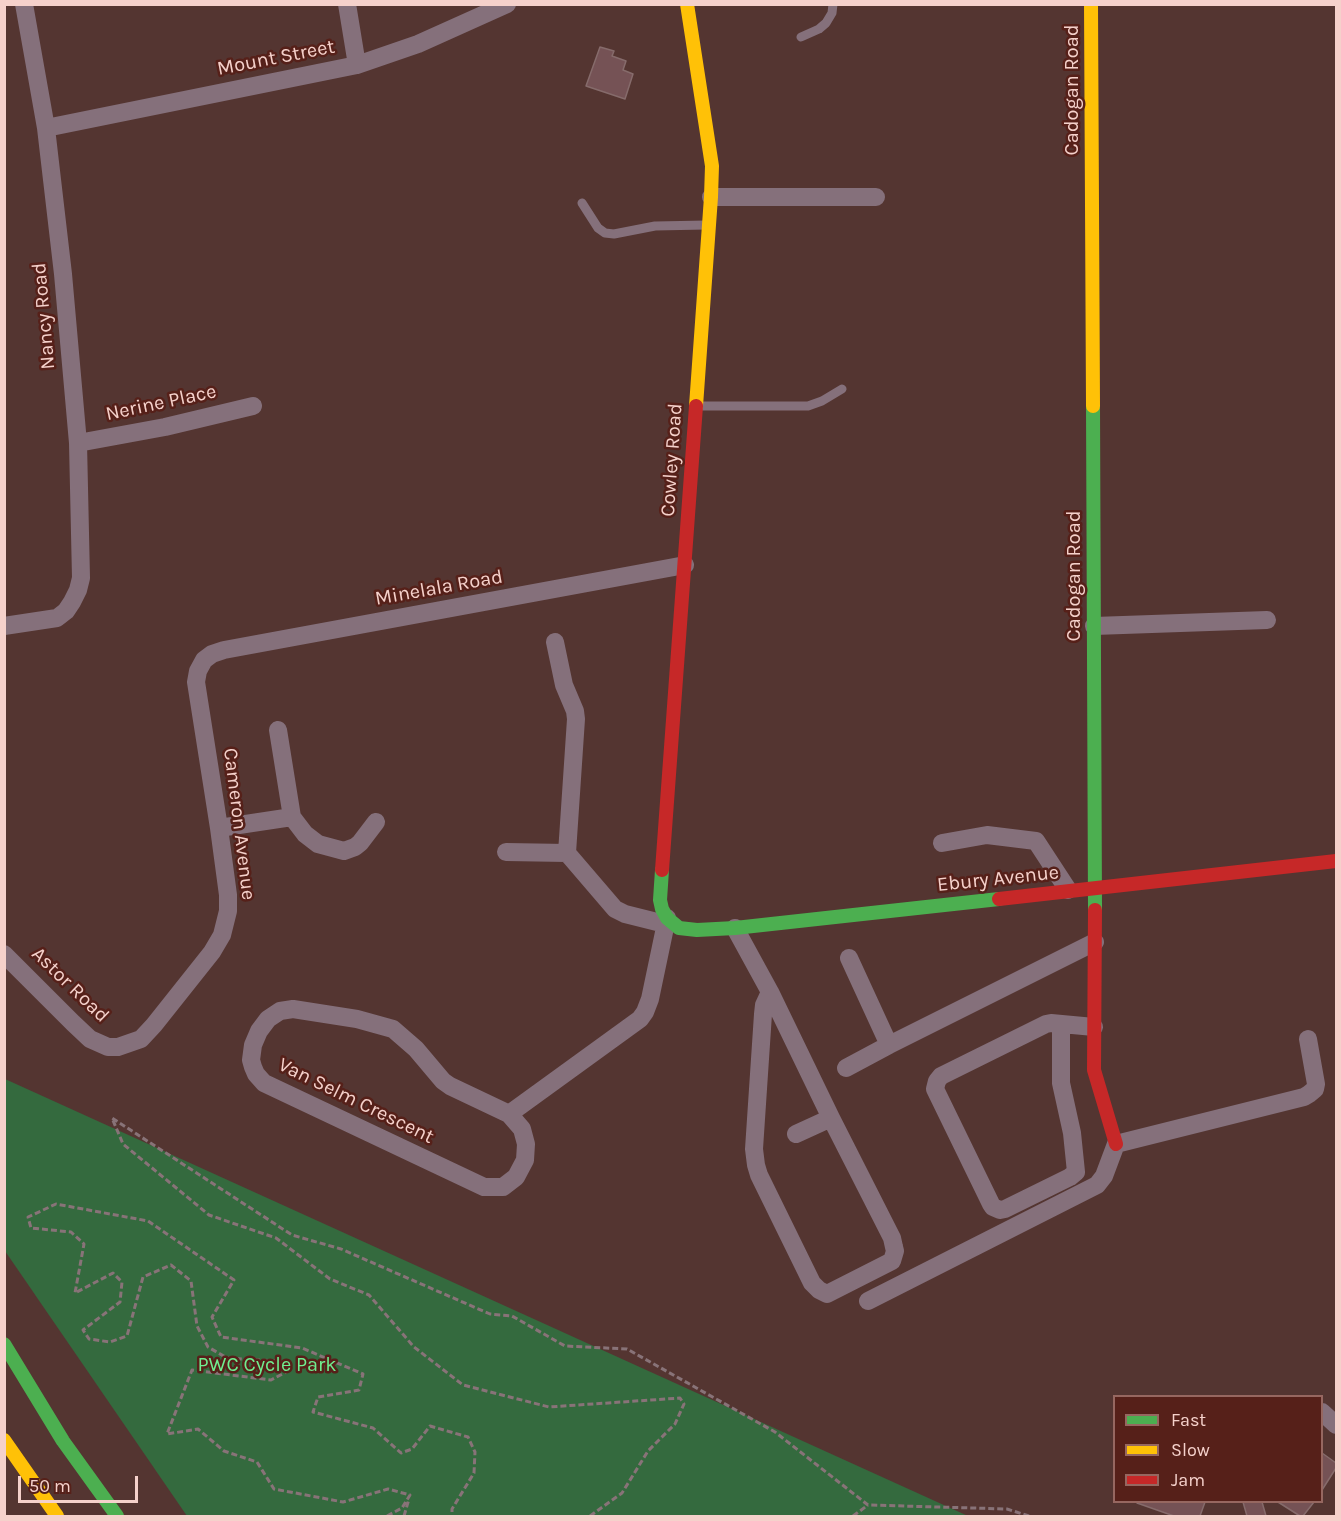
<!DOCTYPE html>
<html>
<head>
<meta charset="utf-8">
<style>
  body { margin:0 }
  #map { position:relative; width:1341px; height:1521px; overflow:hidden; background:#543531; font-family:Karla,sans-serif }
  canvas { display:block }
  .frame { position:absolute; inset:0; border:6px solid #f5d1cb; pointer-events:none }
  .legend { position:absolute; left:1113px; top:1395px; width:210px; height:108px; box-sizing:border-box; background:#562019; border:2px solid #966760; margin:0; padding:8px 10px; list-style:none; font-size:18px; color:#f5d1cb }
  .legend li { display:flex; align-items:center; gap:12px; height:30px }
  .legend b { width:30px; border:2px solid #966760 }
  .scale { position:absolute; left:18px; top:1476px; width:120px; height:27px; box-sizing:border-box; border:3px solid #f5d1cb; border-top:0; padding-left:8px; font-size:18px; line-height:21px; white-space:nowrap; color:#f5d1cb; -webkit-text-stroke:4px #562019; paint-order:stroke }
</style>
</head>
<body>
<div id="map">
<canvas width="1341" height="1521"></canvas>
<div class="frame"></div>
<ul class="legend">
<li><b style="height:8px;background:#4caf50"></b>Fast</li>
<li><b style="height:8px;background:#ffc107"></b>Slow</li>
<li><b style="height:8px;background:#c62828"></b>Jam</li>
</ul>
<div class="scale">50 m</div>
</div>
<script>
const ctx = document.querySelector('canvas').getContext('2d');
ctx.lineJoin = 'round';
function fillPath(path, color) { ctx.fillStyle = color; ctx.fill(path, 'evenodd'); }
const poly = rows => new Path2D(rows.map(r => 'M' + r).join(''));
function stroke(path, color, width, dash) { ctx.strokeStyle = color; ctx.lineWidth = width; ctx.lineCap = dash ? 'butt' : 'round'; ctx.setLineDash(dash || []); ctx.stroke(path); }
function write(font, color, halo, rows, align = 'center') {
  ctx.font = font + ' Karla,sans-serif'; ctx.lineWidth = 5; ctx.setLineDash([]); ctx.textBaseline = 'middle'; ctx.strokeStyle = halo; ctx.fillStyle = color; for (const [text, x, y, turn = 0] of rows) {
    ctx.save(); ctx.translate(x, y); ctx.rotate((+turn || 0) * Math.PI / 180); ctx.textAlign = isNaN(turn) ? turn : align; if (halo) ctx.strokeText(text, 0, 0); ctx.fillText(text, 0, 0); ctx.restore();
  }
}
fillPath(poly([
  [5,1079,968,1516,187,1516,5,1251]
]), '#346a3e');
const building = poly([
  [600,47,614,51,612,56,626,61,623,70,633,74,625,99,586,86,600,47],
  [1322,1453,1336,1463,1336,1468,1322,1490,1322,1453],
  [1137,1502,1205,1502,1200,1516,1174,1516,1137,1503,1137,1502],
  [1243,1502,1262,1502,1266,1516,1247,1516,1243,1502],
  [1278,1502,1314,1502,1303,1516,1300,1516,1278,1502]
]);
fillPath(building, '#755255');
stroke(building, '#866b6b', 1.5);
stroke(poly([
  [387,1516,402,1508,410,1495,388,1489,343,1502,274,1489,257,1462,224,1451,198,1429,167,1434,192,1370,271,1380,288,1371,277,1361,227,1358,208,1347,197,1326,191,1281,171,1265,143,1277,127,1336,110,1342,89,1339,83,1330,120,1302,122,1282,113,1273,75,1293,84,1244,71,1232,31,1228,28,1217,56,1204,148,1221,234,1280,212,1317,221,1337,302,1348,363,1374,359,1390,318,1397,313,1412,373,1428,401,1453,412,1449,430,1426,468,1437,475,1452,474,1473,452,1509,452,1516],
  [404,1516,409,1499],
  [590,1516,622,1493,648,1451,675,1424,684,1404,680,1398,549,1407,463,1385,414,1347,369,1295,330,1279,276,1238,209,1215,123,1144,112,1118,292,1235,341,1249,490,1314,512,1316,565,1346,627,1349,775,1432,868,1505,1007,1509,1029,1516],
  [853,1516,868,1505]
]), '#887378', 3, [6, 3]);
stroke(poly([
  [801,37,819,29,826,23,832,13,833,4],
  [582,203,598,228,605,233,614,234,655,226,706,225],
  [698,406,808,406,822,401,842,389]
]), '#85707b', 9);
stroke(poly([
  [347,4,357,65],
  [46,128,357,65,418,44,507,4],
  [711,197,876,197],
  [78,443,165,427,253,406],
  [4,626,57,618,66,611,72,602,78,590,81,578,78,443,63,274,46,128,24,4],
  [1094,626,1267,620],
  [555,642,564,685,575,711,576,719,567,853,615,909,625,914,665,924],
  [278,730,292,817],
  [219,828,292,817,305,834,318,844,344,851,355,847,360,843,376,822],
  [942,843,987,835,1036,841,1068,890],
  [506,852,567,853],
  [735,928,770,992,831,1118,892,1238,894,1247,895,1251,892,1261,827,1294,819,1290,812,1283,759,1175,756,1165,754,1149,763,1014,764,1005,770,992],
  [4,954,73,1023,90,1039,108,1047,118,1047,141,1039,154,1025,212,952,222,935,228,911,228,895,219,828,196,682,198,671,204,660,212,654,224,650,685,565],
  [849,958,889,1045,1095,942],
  [293,1009,357,1019,393,1029,416,1049,443,1081,450,1086,509,1114,522,1129,526,1144,525,1160,516,1177,503,1187,484,1187,264,1083,256,1074,253,1067,251,1060,253,1045,259,1031,268,1019,280,1011,293,1009],
  [1061,1025,1061,1083,1072,1133,1076,1172,1070,1177,1005,1209,1000,1210,993,1207,991,1204,935,1089,937,1081,941,1076,1046,1024,1051,1023,1094,1027],
  [846,1068,889,1045],
  [509,1114,640,1019,645,1012,650,999,667,918],
  [796,1134,831,1118],
  [868,1301,1097,1185,1104,1176,1116,1144,1304,1097,1309,1094,1315,1089,1316,1084,1308,1039],
  [1322,1412,1336,1425]
]), '#85707b', 18);
stroke(poly([
  [1093,406,1095,910],
  [662,870,660,900,662,909,667,918,679,928,697,930,735,928,999,899],
  [4,1344,63,1441,117,1516]
]), '#4caf50', 14);
stroke(poly([
  [687,4,712,166,711,197,696,406],
  [1091,4,1093,406],
  [4,1440,57,1516]
]), '#ffc107', 14);
stroke(poly([
  [662,870,696,406],
  [999,899,1336,861],
  [1095,910,1094,1070,1116,1144]
]), '#c62828', 14);
write('20px', '#f5d1cb', '#562019', [
  ["Mount Street",276,58,-11],
  ["Cadogan Road",1072,90,-90],
  ["Nancy Road",44,316,-95],
  ["Nerine Place",161,403,-12],
  ["Cowley Road",672,460,-86],
  ["Cadogan Road",1074,576,-90],
  ["Minelala Road",439,588,-10],
  ["Cameron Avenue",239,824,83],
  ["Ebury Avenue",998,879,-6],
  ["Astor Road",70,985,44],
  ["Van Selm Crescent",356,1101,26]
]);
write('20px', '#6fee8f', '#562019', [
  ["PWC Cycle Park",267,1365]
]);
</script>
</body>
</html>
